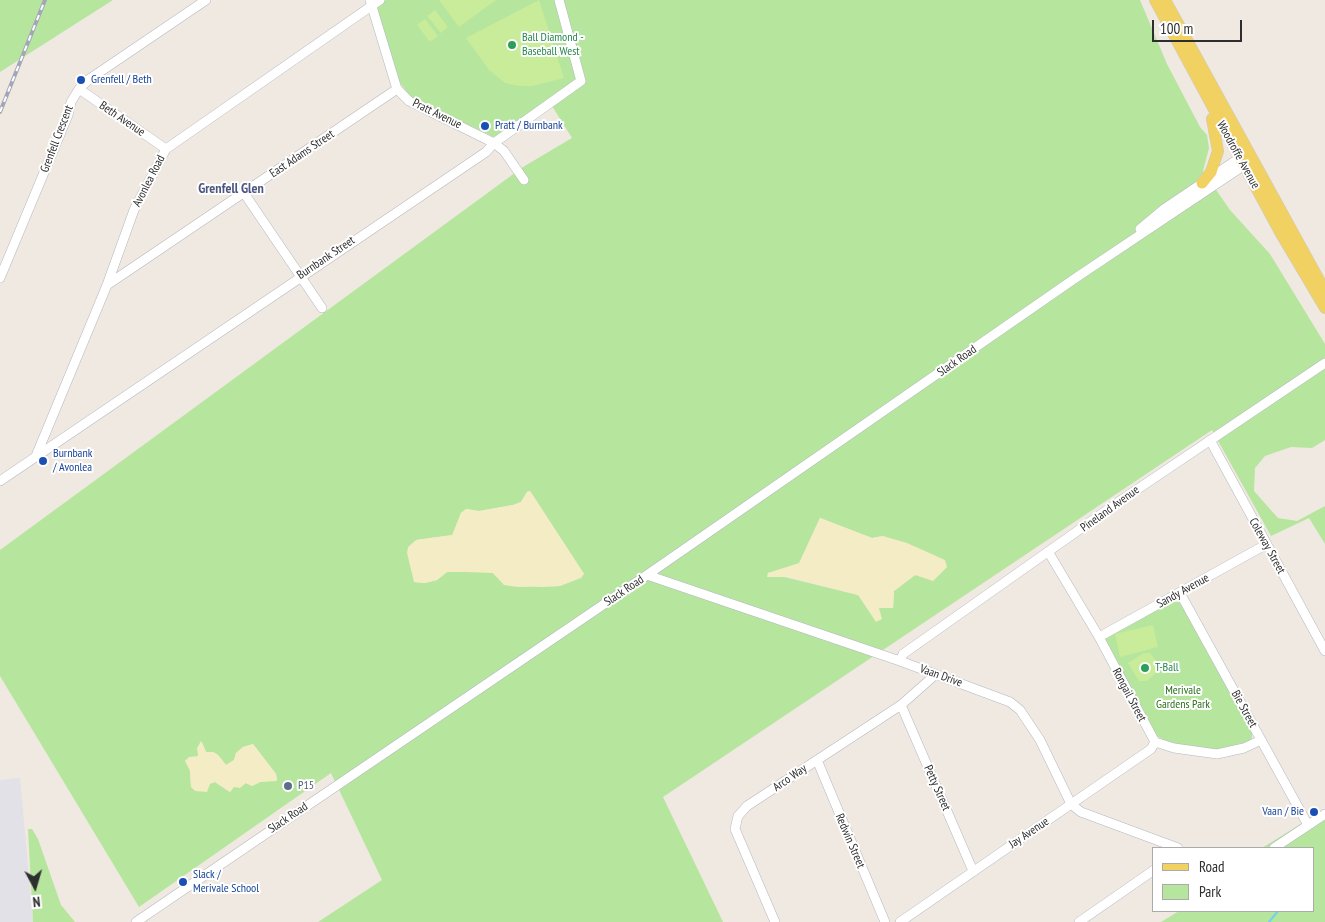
<!DOCTYPE html>
<html>
<head>
<meta charset="utf-8">
<style>
  body { margin:0 }
  #map { position:relative; width:1325px; height:922px; overflow:hidden; background:#efe9e1; font-family:"PT Sans Narrow",sans-serif }
  canvas { display:block }
  .legend { position:absolute; left:1152px; top:847px; width:162px; height:65px; box-sizing:border-box; background:#fff; border:1px solid #ababab; margin:0; padding:6px 9px; list-style:none; font-size:15px; color:#2e2e2e }
  .legend li { display:flex; align-items:center; gap:10px; height:25px }
  .legend b { width:25px; border:1px solid #ababab }
  .north { position:absolute; left:10px; top:862px; width:50px; height:50px; -webkit-text-stroke:4px #fff; paint-order:stroke; rotate:174deg; font-size:14px; font-weight:700; line-height:20px; text-align:center; color:#2e2e2e }
  .north::after { content:''; display:block; margin:auto; width:18px; height:22px; background:#2e2e2e; clip-path:polygon(50% 0,100% 100%,50% 72%,0 100%) }
  .scale { position:absolute; left:1152px; top:20px; width:90px; height:22px; box-sizing:border-box; border:2px solid #2e2e2e; border-top:0; padding-left:6px; font-size:15px; line-height:18px; white-space:nowrap; color:#2e2e2e; -webkit-text-stroke:4px #fff; paint-order:stroke }
</style>
</head>
<body>
<div id="map">
<canvas width="1325" height="922"></canvas>
<ul class="legend">
<li><b style="height:6px;background:#f2d163"></b>Road</li>
<li><b style="height:14px;background:#b6e59e"></b>Park</li>
</ul>
<div class="north">N</div>
<div class="scale">100 m</div>
</div>
<script>
const ctx = document.querySelector('canvas').getContext('2d');
ctx.lineJoin = 'round';
function fillPath(path, color) { ctx.fillStyle = color; ctx.fill(path, 'evenodd'); }
const poly = rows => new Path2D(rows.map(r => 'M' + r).join(''));
function stroke(path, color, width, dash) { ctx.strokeStyle = color; ctx.lineWidth = width; ctx.lineCap = dash ? 'butt' : 'round'; ctx.setLineDash(dash || []); ctx.stroke(path); }
function write(font, color, halo, rows, align = 'center') {
  ctx.font = font + ' "PT Sans Narrow",sans-serif'; ctx.lineWidth = 4; ctx.setLineDash([]); ctx.textBaseline = 'middle'; ctx.strokeStyle = halo; ctx.fillStyle = color; for (const [text, x, y, turn = 0] of rows) {
    ctx.save(); ctx.translate(x, y); ctx.rotate((+turn || 0) * Math.PI / 180); ctx.textAlign = isNaN(turn) ? turn : align; if (halo) ctx.strokeText(text, 0, 0); ctx.fillText(text, 0, 0); ctx.restore();
  }
}
fillPath(poly([
  [20,778,33,922,0,922,0,780]
]), '#e3e1e8');
fillPath(poly([
  [0,0,113,0,0,72],
  [386,0,1140,0,1167,64,1200,127,1207,135,1209,148,1203,171,1230,210,1270,254,1325,344,1325,440,1312,448,1291,447,1265,456,1255,468,1254,491,1278,518,1297,521,1325,506,1325,544,1309,518,1271,536,1212,430,663,797,723,922,318,922,382,880,331,773,139,907,0,676,0,550,523,167,572,138,552,106,496,138,411,98,396,77,376,7],
  [530,491,584,574,560,586,543,587,505,585,493,573,485,571,447,572,437,580,425,583,414,582,416,540,453,535,461,513,466,509,479,511,513,505,521,502,527,492],
  [820,518,872,538,883,536,915,575,894,591,893,608,879,608,858,595,768,573,799,564],
  [202,742,206,752,213,752,218,755,226,765,234,760,236,753,243,747,253,744,276,774,277,780,260,782,252,786,246,783,234,786,230,792,215,782,191,787,190,771,199,756],
  [1170,601,1179,602,1184,606,1252,731,1252,738,1247,743,1222,751,1175,746,1153,734,1104,639,1107,636],
  [1325,809,1325,922,1161,922,1179,911,1314,911,1314,848,1262,848],
  [28,829,32,829,38,839,61,905,75,922,33,922]
]), '#b6e59e');
fillPath(poly([
  [530,491,584,574,581,578,560,586,518,587,504,585,493,573,466,572,447,572,437,580,425,583,414,582,407,553,408,547,416,540,452,535,461,513,466,509,479,511,513,505,521,502,527,492],
  [820,518,872,538,883,536,907,543,945,560,947,567,933,581,915,575,894,591,893,608,879,608,882,619,876,622,858,595,789,577,767,577,768,573,799,563],
  [201,741,206,752,213,752,218,755,226,765,234,760,236,753,243,747,253,744,276,774,277,781,260,782,252,786,246,783,240,788,234,787,230,792,215,782,210,784,207,792,195,791,191,787,190,771,185,761,189,757,198,756,197,748]
]), '#f3ecc5');
fillPath(poly([
  [439,0,496,0,459,27],
  [539,0,564,78,532,86,518,86,505,83,489,70,466,38],
  [435,10,448,27,441,33,427,16],
  [425,19,438,36,430,42,417,25],
  [1153,625,1158,647,1120,657,1115,634],
  [1144,653,1150,653,1160,666,1158,671,1147,681,1139,681,1128,663]
]), '#c9ec9a');
stroke(poly([
  [1269,922,1278,911]
]), '#75cff0', 2);
const minor = poly([
  [370,0,397,89,409,101,494,143,504,151,524,180],
  [79,89,166,149],
  [244,193,322,308],
  [1140,229,1164,209,1244,155],
  [0,278,68,115,71,102,79,89,88,80,206,0],
  [107,285,397,89],
  [1210,440,1325,651],
  [36,456,107,285,134,210,166,149,380,0],
  [0,481,486,152,494,143,581,81,559,0],
  [1049,553,1099,637,1155,742,1174,748,1217,754,1244,748,1261,740],
  [647,575,900,661,1010,702,1020,710,1040,740,1071,804,1081,812,1178,848],
  [1180,593,1308,825],
  [1099,637,1267,544],
  [900,661,903,654,1117,503,1325,363],
  [901,705,973,871],
  [817,760,885,922],
  [1274,848,1325,814],
  [136,922,647,575,1077,277,1249,162],
  [775,922,735,829,738,816,747,806,901,705,935,675],
  [900,922,1151,749,1155,742],
  [1079,922,1154,870]
]);
const major = poly([
  [1155,0,1280,232,1325,308],
  [1165,0,1325,291],
  [1202,183,1211,172,1218,151,1212,119]
]);
stroke(minor, '#b4b7c1', 10);
stroke(major, '#c9c9c9', 12);
stroke(minor, '#fff', 9);
stroke(major, '#f2d163', 11);
const rail = poly([
  [0,112,45,0]
]);
stroke(rail, '#a3a6b8', 4);
stroke(rail, '#fff', 2, [5.5]);
for (const [x, y, r, color] of [
  [512,45,5,"#2e9e5b"],
  [81,80,5,"#1a4fb4"],
  [485,126,5,"#1a4fb4"],
  [43,461,5,"#1a4fb4"],
  [1145,668,5,"#2e9e5b"],
  [288,786,5,"#5c6f8a"],
  [1314,812,5,"#1a4fb4"],
  [183,882,5,"#1a4fb4"]
]) { const dot = new Path2D(); dot.arc(x, y, r, 0, 2 * Math.PI); ctx.fillStyle = color; ctx.fill(dot); stroke(dot, '#fff', 2); }
write('12px', '#27864d', '#fff', [
  ["Ball Diamond -",522,38],
  ["Baseball West",522,52],
  ["T-Ball",1155,668]
], 'left');
write('12px', '#164399', '#fff', [
  ["Grenfell / Beth",91,80],
  ["Pratt / Burnbank",495,126],
  ["Burnbank",53,454],
  ["/ Avonlea",53,468],
  ["Vaan / Bie",1304,812,"right"],
  ["Slack /",193,875],
  ["Merivale School",193,889]
], 'left');
write('12px', '#2e2e2e', '#fff', [
  ["Pratt Avenue",437,114,26],
  ["Beth Avenue",122,119,34],
  ["Grenfell Crescent",57,139,-69],
  ["East Adams Street",302,154,-34],
  ["Woodroffe Avenue",1238,155,61],
  ["Avonlea Road",149,181,-63],
  ["Burnbank Street",326,258,-34],
  ["Slack Road",957,361,-35],
  ["Pineland Avenue",1110,509,-36],
  ["Coleway Street",1267,546,61],
  ["Slack Road",624,591,-34],
  ["Sandy Avenue",1183,591,-29],
  ["Vaan Drive",941,676,20],
  ["Rongail Street",1129,695,62],
  ["Bie Street",1244,709,61],
  ["Arco Way",790,778,-34],
  ["Petty Street",937,788,66],
  ["Slack Road",288,818,-34],
  ["Jay Avenue",1029,833,-34],
  ["Redwin Street",850,841,67]
]);
write('12px', '#2c6e1b', '#fff', [
  ["Merivale",1183,691],
  ["Gardens Park",1183,705]
]);
write('12px', '#4e5e75', '#fff', [
  ["P15",298,786]
], 'left');
write('bold 14px', '#4d5680', '#fff', [
  ["Grenfell Glen",231,189]
]);
</script>
</body>
</html>
